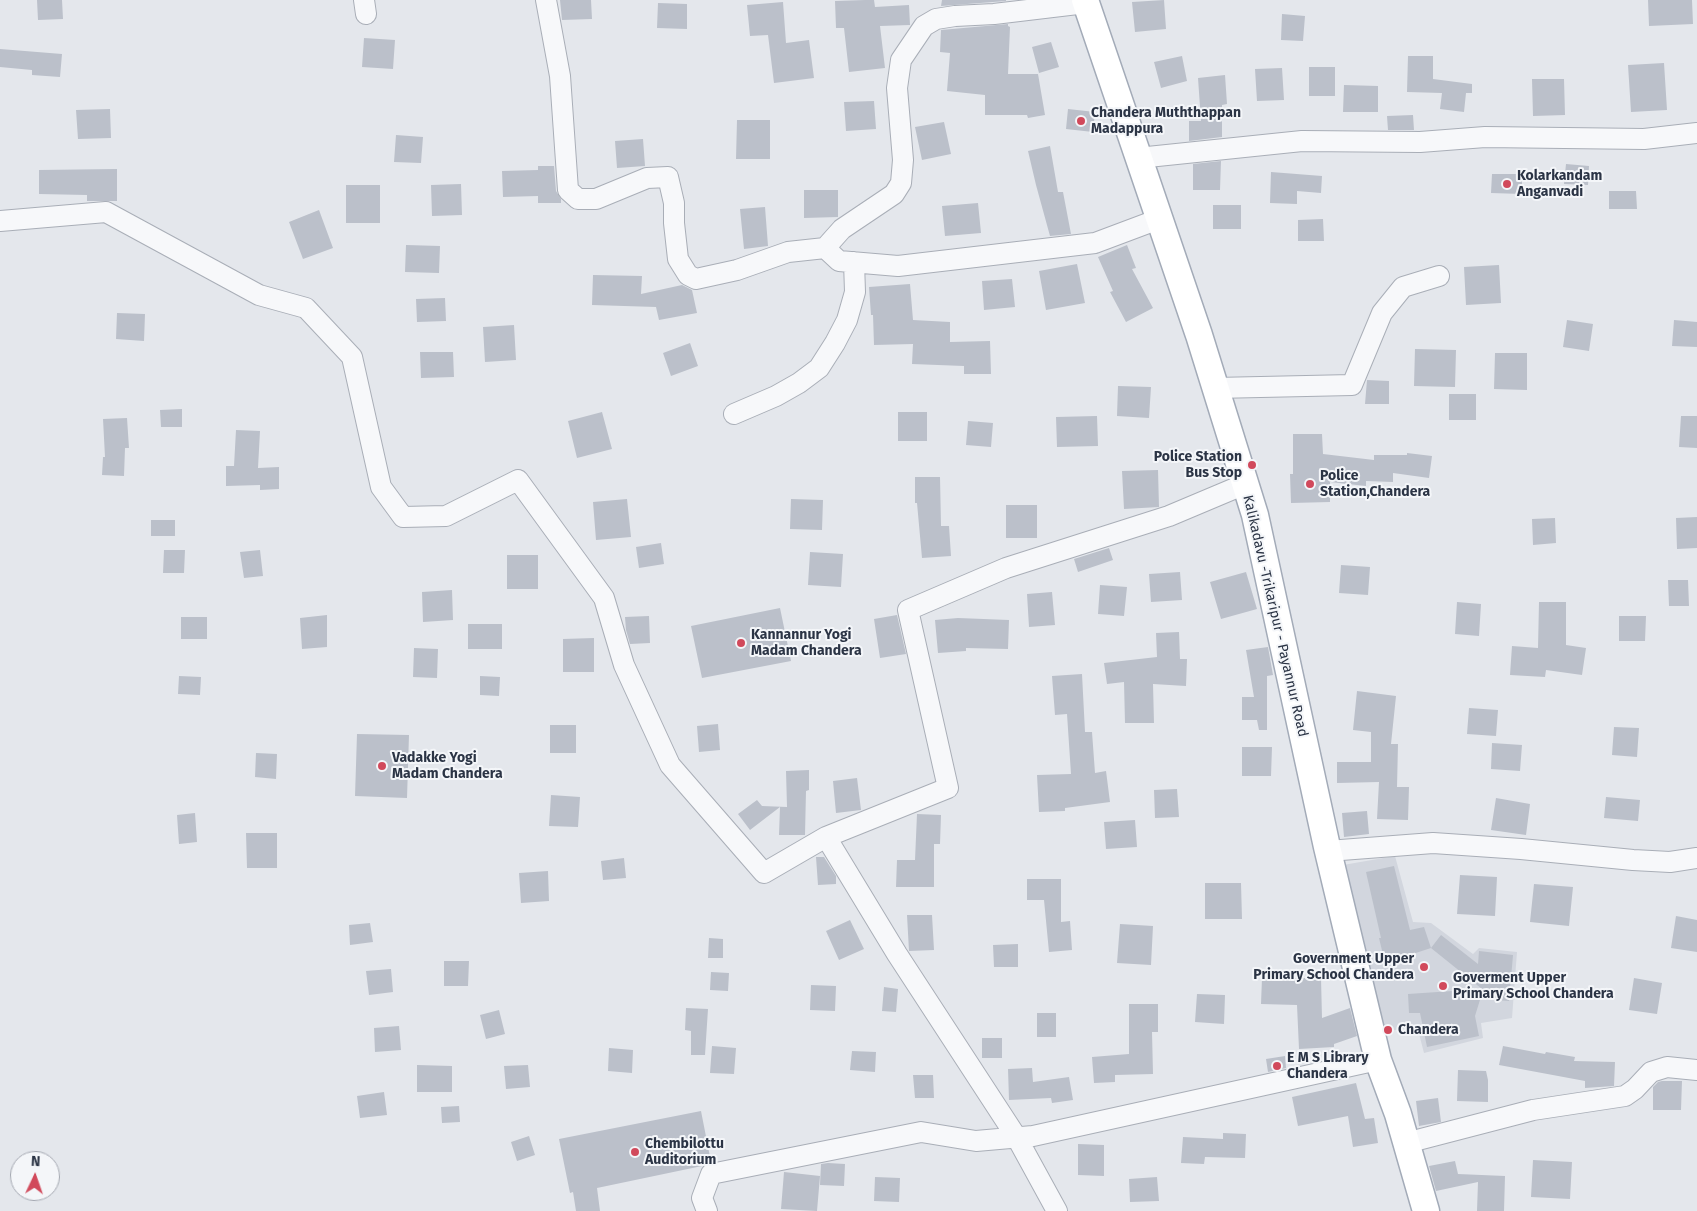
<!DOCTYPE html>
<html>
<head>
<meta charset="utf-8">
<style>
  body { margin:0 }
  #map { position:relative; width:1697px; height:1211px; overflow:hidden; background:#e4e7ec; font-family:"Fira Sans",sans-serif }
  canvas { display:block }
  .north { position:absolute; left:10px; top:1151px; width:50px; height:50px; box-sizing:border-box; background:#f4f6f9; border:1px solid #a4a8b1; border-radius:50%; rotate:3deg; font-size:14px; font-weight:700; line-height:20px; text-align:center; color:#2b3445 }
  .north::after { content:''; display:block; margin:auto; width:18px; height:22px; background:#d1495b; clip-path:polygon(50% 0,100% 100%,50% 72%,0 100%) }
</style>
</head>
<body>
<div id="map">
<canvas width="1697" height="1211"></canvas>
<div class="north">N</div>
</div>
<script>
const ctx = document.querySelector('canvas').getContext('2d');
ctx.lineJoin = 'round';
function fillPath(path, color) { ctx.fillStyle = color; ctx.fill(path, 'evenodd'); }
const poly = rows => new Path2D(rows.map(r => 'M' + r).join(''));
function stroke(path, color, width, dash) { ctx.strokeStyle = color; ctx.lineWidth = width; ctx.lineCap = dash ? 'butt' : 'round'; ctx.setLineDash(dash || []); ctx.stroke(path); }
function write(font, color, halo, rows, align = 'center') {
  ctx.font = font + ' "Fira Sans",sans-serif'; ctx.lineWidth = 4; ctx.setLineDash([]); ctx.textBaseline = 'middle'; ctx.strokeStyle = halo; ctx.fillStyle = color; for (const [text, x, y, turn = 0] of rows) {
    ctx.save(); ctx.translate(x, y); ctx.rotate((+turn || 0) * Math.PI / 180); ctx.textAlign = isNaN(turn) ? turn : align; if (halo) ctx.strokeText(text, 0, 0); ctx.fillText(text, 0, 0); ctx.restore();
  }
}
fillPath(poly([
  [1395,856,1413,922,1431,923,1473,954,1479,948,1517,952,1512,1018,1481,1023,1483,1038,1424,1053,1417,1026,1384,1032,1343,865]
]), '#d2d6de');
fillPath(poly([
  [37,0,62,0,63,19,38,20],
  [560,0,591,0,592,19,562,20],
  [865,0,874,0,875,7,909,5,910,25,880,26,885,68,849,72,844,28,836,28,835,1],
  [942,0,1006,0,1006,1,941,6],
  [1164,0,1166,29,1135,32,1132,2],
  [1648,0,1692,0,1693,24,1649,26],
  [783,2,786,43,809,40,814,78,774,83,768,35,750,36,747,5],
  [658,3,687,4,687,29,657,28],
  [1282,14,1305,16,1303,41,1281,40],
  [1008,24,1008,26,1010,27,1008,74,1038,74,1045,115,1028,118,1027,115,985,115,985,95,947,91,950,53,940,52,941,30],
  [364,38,395,40,393,69,362,67],
  [1051,42,1059,67,1039,73,1032,47],
  [0,49,62,54,60,77,32,75,32,70,0,67],
  [1182,56,1187,81,1161,88,1154,62],
  [1408,56,1433,56,1433,79,1472,84,1472,93,1466,93,1464,112,1440,109,1442,93,1407,92],
  [1664,63,1667,110,1631,112,1628,65],
  [1309,67,1335,67,1335,96,1309,96],
  [1282,68,1284,100,1257,101,1255,69],
  [1225,75,1227,104,1222,105,1222,137,1189,141,1189,121,1201,121,1198,78],
  [1532,79,1564,79,1565,115,1533,116],
  [1344,85,1378,86,1378,112,1343,112],
  [874,101,876,129,846,131,844,102],
  [110,109,111,138,78,139,76,110],
  [1068,109,1095,112,1093,132,1066,129],
  [1413,115,1414,130,1388,130,1387,116],
  [737,120,770,120,770,159,736,159],
  [944,122,951,154,922,160,915,127],
  [396,135,423,137,421,163,394,162],
  [643,139,645,166,617,168,615,141],
  [1050,146,1058,192,1063,192,1071,234,1050,236,1036,185,1028,151],
  [1221,161,1220,190,1193,190,1193,164],
  [1566,164,1589,166,1588,185,1564,184],
  [538,166,554,166,556,191,561,199,561,203,538,203,538,196,503,197,502,171,538,170],
  [117,169,117,201,87,201,87,195,39,194,39,170],
  [1271,172,1322,176,1321,193,1297,191,1297,204,1270,203],
  [1492,174,1522,174,1522,194,1491,193],
  [461,184,462,215,432,216,431,185],
  [346,185,380,185,380,223,346,223],
  [804,190,838,190,838,217,804,218],
  [1609,191,1636,191,1637,209,1609,209],
  [978,203,981,233,945,236,942,206],
  [1213,205,1241,205,1241,229,1213,229],
  [765,207,768,246,744,249,740,209],
  [319,210,333,248,303,259,289,222],
  [1323,219,1324,241,1298,241,1298,220],
  [406,245,440,246,439,273,405,272],
  [1127,245,1136,268,1132,269,1153,308,1126,322,1110,292,1113,291,1098,257],
  [1077,264,1085,303,1046,310,1039,271],
  [1499,265,1501,303,1466,305,1464,267],
  [593,275,642,276,641,294,682,285,692,290,697,313,659,320,656,307,592,305],
  [1012,279,1015,307,984,310,982,281],
  [910,284,913,320,950,322,950,342,990,341,991,374,964,374,964,366,912,364,913,344,874,345,873,315,871,315,869,287],
  [445,298,446,321,417,322,416,299],
  [117,313,145,314,144,341,116,339],
  [1567,320,1593,324,1589,351,1563,347],
  [1674,320,1697,322,1697,347,1672,346],
  [514,325,516,360,485,362,483,327],
  [690,343,698,366,671,376,663,353],
  [1415,349,1456,350,1455,387,1414,386],
  [420,352,453,352,454,377,421,378],
  [1495,353,1527,353,1527,390,1494,389],
  [1367,380,1389,381,1389,404,1365,404],
  [1118,386,1151,387,1149,418,1117,416],
  [1449,394,1476,394,1476,420,1449,420],
  [182,409,182,427,161,427,160,410],
  [602,412,612,449,577,458,568,421],
  [898,412,927,412,927,441,898,441],
  [1097,416,1098,446,1057,447,1056,417],
  [1681,416,1697,416,1697,448,1679,447],
  [127,418,129,448,125,448,124,476,102,475,103,457,105,457,103,419],
  [968,421,993,423,991,447,966,445],
  [236,430,260,431,258,468,279,467,279,489,260,490,260,485,226,486,226,466,234,466],
  [1293,434,1322,434,1323,454,1374,460,1374,455,1407,455,1407,453,1432,456,1429,478,1393,473,1393,482,1366,481,1366,486,1330,482,1330,502,1291,503,1290,474,1293,474],
  [1158,470,1159,507,1124,509,1122,471],
  [915,477,940,477,941,526,949,526,951,556,922,558,917,503,915,503],
  [627,499,631,537,596,540,593,502],
  [791,499,823,500,822,530,790,529],
  [1006,505,1037,505,1037,538,1006,538],
  [1697,517,1697,548,1677,549,1676,518],
  [1555,518,1556,543,1533,545,1532,519],
  [151,520,175,520,175,536,151,536],
  [661,543,664,564,639,568,636,547],
  [1109,548,1113,560,1078,572,1074,559],
  [164,550,185,550,184,573,163,573],
  [260,550,263,576,244,578,240,552],
  [810,552,843,554,841,587,808,585],
  [507,555,538,555,538,589,507,589],
  [1341,565,1370,567,1368,595,1339,593],
  [1180,572,1182,600,1151,602,1149,574],
  [1246,572,1257,609,1221,619,1210,582],
  [1668,580,1688,580,1689,606,1669,606],
  [1100,585,1127,587,1124,616,1098,614],
  [452,590,453,620,423,622,422,592],
  [1052,592,1055,625,1029,627,1027,594],
  [1457,602,1481,604,1479,636,1455,634],
  [1539,602,1566,602,1566,645,1586,648,1582,675,1546,670,1545,677,1510,675,1512,646,1538,648],
  [780,608,791,661,702,678,691,626],
  [327,615,327,647,302,649,300,618],
  [897,615,906,654,880,658,874,619],
  [649,616,650,643,630,644,626,630,625,617],
  [1619,616,1646,616,1645,641,1619,641],
  [181,617,207,617,207,639,181,639],
  [958,618,1009,620,1008,649,966,648,966,651,938,653,935,620],
  [468,624,502,624,502,649,468,649],
  [1179,632,1180,659,1187,659,1186,686,1153,684,1154,723,1125,723,1124,682,1107,684,1104,663,1157,657,1156,633],
  [594,638,594,672,563,672,563,639],
  [1268,647,1273,675,1267,676,1267,730,1259,730,1257,720,1242,720,1242,697,1254,697,1246,650],
  [414,648,438,649,437,678,413,677],
  [1082,674,1085,732,1092,732,1095,773,1106,771,1110,802,1065,808,1065,811,1039,812,1037,775,1071,774,1067,714,1055,715,1052,676],
  [179,676,201,677,200,695,178,694],
  [480,676,500,677,499,696,480,695],
  [1357,691,1396,696,1391,744,1398,744,1397,787,1409,787,1408,820,1377,819,1379,782,1337,783,1337,762,1371,762,1371,732,1353,730],
  [1469,708,1498,710,1496,736,1467,734],
  [718,724,720,750,699,752,697,726],
  [550,725,576,725,576,753,550,753],
  [1614,727,1639,728,1637,757,1612,755],
  [357,734,409,735,407,798,355,796],
  [1492,743,1522,745,1520,771,1491,769],
  [1242,747,1272,747,1271,776,1242,776],
  [256,753,277,754,276,779,255,777],
  [809,770,809,790,806,791,805,835,779,835,780,807,750,830,738,814,757,800,762,806,787,807,786,771],
  [857,778,861,810,836,813,833,781],
  [1177,789,1179,817,1155,818,1154,790],
  [551,795,580,797,578,827,549,826],
  [1606,797,1640,800,1638,821,1604,818],
  [1496,798,1530,804,1526,835,1491,830],
  [1367,811,1369,834,1344,837,1342,813],
  [195,813,197,842,179,844,177,815],
  [917,814,941,815,940,844,934,844,934,887,896,887,897,860,915,860],
  [1135,820,1137,847,1106,849,1104,822],
  [246,833,277,833,277,868,247,868],
  [816,857,824,857,836,876,836,884,818,885],
  [624,858,626,878,603,880,601,861],
  [1394,866,1410,930,1424,927,1431,948,1385,963,1379,938,1381,938,1366,872],
  [548,871,549,901,521,903,519,873],
  [1460,875,1497,877,1495,916,1457,914],
  [1027,879,1061,879,1061,922,1070,921,1072,950,1049,952,1044,900,1027,900],
  [1205,883,1241,883,1242,919,1205,919],
  [1534,884,1573,887,1569,926,1530,922],
  [907,915,932,915,934,950,909,951],
  [1676,916,1697,920,1697,952,1671,948],
  [850,920,864,949,839,960,826,931],
  [370,923,373,942,350,945,349,925],
  [1120,924,1153,926,1151,965,1117,963],
  [1441,935,1478,964,1479,951,1513,955,1509,1001,1496,1000,1483,990,1475,1016,1479,1036,1427,1047,1420,1013,1409,1013,1408,994,1482,989,1431,948],
  [709,938,723,939,723,958,708,958],
  [1018,944,1018,967,994,967,993,945],
  [444,961,469,961,468,986,444,986],
  [391,969,393,992,369,995,366,971],
  [711,972,729,973,728,991,710,990],
  [1262,978,1321,978,1322,1018,1350,1008,1357,1036,1334,1044,1334,1047,1299,1049,1297,1005,1261,1004],
  [1634,978,1662,983,1657,1014,1629,1010],
  [811,985,836,986,835,1011,810,1010],
  [884,987,898,989,896,1012,882,1011],
  [1197,994,1225,995,1224,1024,1195,1022],
  [1129,1004,1158,1004,1158,1032,1152,1032,1153,1074,1115,1075,1115,1082,1094,1083,1092,1057,1129,1054],
  [686,1008,708,1009,705,1055,691,1055,691,1031,685,1030],
  [499,1010,505,1034,486,1039,480,1015],
  [1037,1013,1056,1013,1056,1037,1037,1037],
  [399,1026,401,1050,375,1052,374,1028],
  [982,1038,1002,1038,1002,1058,982,1058],
  [712,1046,736,1048,734,1074,710,1073],
  [1503,1046,1545,1054,1546,1052,1575,1057,1574,1061,1615,1062,1614,1086,1585,1088,1585,1081,1499,1065],
  [609,1048,633,1050,632,1073,608,1071],
  [852,1051,876,1052,875,1072,850,1070],
  [1285,1056,1286,1068,1268,1072,1266,1059],
  [417,1065,452,1066,452,1092,417,1092],
  [528,1065,530,1087,506,1089,504,1066],
  [1032,1068,1033,1082,1069,1077,1073,1100,1052,1103,1051,1098,1009,1100,1008,1069],
  [1458,1070,1486,1071,1488,1080,1488,1102,1457,1101],
  [913,1075,933,1075,934,1098,915,1098],
  [1662,1081,1682,1081,1681,1110,1653,1110,1653,1087,1658,1082],
  [1356,1083,1365,1119,1374,1118,1378,1143,1353,1147,1348,1116,1298,1126,1292,1097],
  [384,1092,387,1115,360,1118,357,1096],
  [1438,1098,1441,1122,1419,1126,1416,1101],
  [459,1106,460,1122,442,1123,441,1107],
  [701,1111,711,1162,702,1166,597,1188,600,1211,576,1211,573,1192,570,1193,559,1139],
  [1223,1133,1246,1134,1245,1158,1205,1157,1204,1164,1181,1163,1183,1137,1223,1139],
  [529,1136,535,1155,517,1161,511,1142],
  [1078,1144,1104,1145,1104,1176,1078,1175],
  [1533,1160,1572,1162,1570,1199,1531,1197],
  [1455,1161,1458,1174,1505,1176,1504,1211,1477,1211,1478,1182,1436,1191,1429,1166],
  [828,1163,845,1164,844,1186,820,1185,821,1164],
  [784,1172,820,1176,817,1211,781,1209],
  [875,1177,900,1178,899,1202,874,1201],
  [1157,1177,1159,1201,1130,1202,1129,1179]
]), '#bbc0ca');
const minor = poly([
  [364,0,366,14],
  [546,0,560,76,568,190,578,199,596,199,647,178,668,177,674,203,674,223,678,259,688,275,696,279,737,270,788,252,825,248,842,229,894,194,901,183,903,160,897,88,901,60,924,26,936,19,955,16,994,14,1086,3],
  [1138,158,1302,141,1420,142,1485,137,1644,139,1697,133],
  [0,221,106,212,259,295,306,308,352,357,381,487,403,517,446,516,518,480,604,598,624,665,670,765,764,873,826,837,897,954,1017,1138,1057,1211],
  [825,248,839,261,898,266,1095,243,1159,219],
  [1215,388,1352,385,1382,313,1403,287,1439,276],
  [734,414,776,396,799,383,819,368,835,343,847,320,855,292,854,262],
  [826,837,948,788,908,610,1006,568,1169,516,1245,484],
  [1328,851,1433,843,1521,849,1633,860,1670,862,1697,858],
  [1406,1143,1533,1110,1625,1096,1635,1089,1651,1072,1667,1067,1697,1070],
  [707,1211,702,1198,711,1174,921,1132,976,1141,1033,1136,1378,1060]
]);
const major = poly([
  [1085,0,1199,335,1255,515,1327,847,1378,1060,1398,1114,1426,1211]
]);
stroke(minor, '#a9aeb7', 22);
stroke(major, '#a3abb8', 29);
stroke(minor, '#f7f8fa', 20);
stroke(major, '#fff', 26);
for (const [x, y, r, color] of [
  [1081,121,5,"#d1495b"],
  [1507,184,5,"#d1495b"],
  [1252,465,5,"#d1495b"],
  [1310,484,5,"#d1495b"],
  [741,643,5,"#d1495b"],
  [382,766,5,"#d1495b"],
  [1424,967,5,"#d1495b"],
  [1443,986,5,"#d1495b"],
  [1388,1030,5,"#d1495b"],
  [1277,1066,5,"#d1495b"],
  [635,1152,5,"#d1495b"]
]) { const dot = new Path2D(); dot.arc(x, y, r, 0, 2 * Math.PI); ctx.fillStyle = color; ctx.fill(dot); stroke(dot, '#f4f6f9', 2); }
write('bold 14px', '#2b3445', '#f4f6f9', [
  ["Chandera Muththappan",1091,113],
  ["Madappura",1091,129],
  ["Kolarkandam",1517,176],
  ["Anganvadi",1517,192],
  ["Police Station",1242,457,"right"],
  ["Bus Stop",1242,473,"right"],
  ["Police",1320,476],
  ["Station,Chandera",1320,492],
  ["Kannannur Yogi",751,635],
  ["Madam Chandera",751,651],
  ["Vadakke Yogi",392,758],
  ["Madam Chandera",392,774],
  ["Government Upper",1414,959,"right"],
  ["Primary School Chandera",1414,975,"right"],
  ["Goverment Upper",1453,978],
  ["Primary School Chandera",1453,994],
  ["Chandera",1398,1030],
  ["E M S Library",1287,1058],
  ["Chandera",1287,1074],
  ["Chembilottu",645,1144],
  ["Auditorium",645,1160]
], 'left');
write('14px', '#2b3445', '#f4f6f9', [
  ["Kalikadavu -Trikaripur - Payannur Road",1275,616,77]
]);
</script>
</body>
</html>
